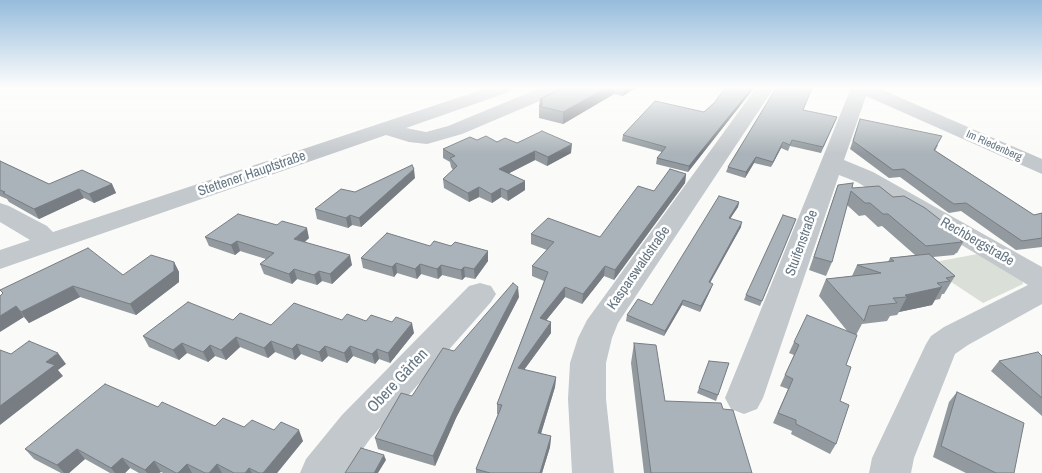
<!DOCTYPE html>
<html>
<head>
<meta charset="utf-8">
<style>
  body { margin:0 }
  canvas { display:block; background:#fafaf8 }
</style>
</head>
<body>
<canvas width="1042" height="473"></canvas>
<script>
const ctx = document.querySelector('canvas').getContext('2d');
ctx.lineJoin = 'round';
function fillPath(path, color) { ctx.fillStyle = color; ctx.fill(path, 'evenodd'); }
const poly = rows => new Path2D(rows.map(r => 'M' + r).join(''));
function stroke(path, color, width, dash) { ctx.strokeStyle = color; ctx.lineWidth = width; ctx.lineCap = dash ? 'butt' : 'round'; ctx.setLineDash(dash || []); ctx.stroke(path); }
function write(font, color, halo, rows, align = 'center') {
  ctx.font = font + ' "Archivo Narrow",sans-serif'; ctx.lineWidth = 5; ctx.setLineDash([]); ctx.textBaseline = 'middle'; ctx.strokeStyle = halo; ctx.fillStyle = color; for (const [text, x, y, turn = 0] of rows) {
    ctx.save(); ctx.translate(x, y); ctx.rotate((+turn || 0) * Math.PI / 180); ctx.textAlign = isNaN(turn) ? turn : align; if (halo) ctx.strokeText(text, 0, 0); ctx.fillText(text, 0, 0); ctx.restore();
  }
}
fillPath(poly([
  [983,253,1022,279,1023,284,983,303,924,264]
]), '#dadfd7');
fillPath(poly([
  [487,88,512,88,509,92,406,128,426,132,448,126,540,88,564,88,561,92,462,134,427,144,409,142,386,135,0,269,0,250,30,240,0,222,0,203,9,206,47,226,53,232,487,88],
  [756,88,774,88,618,323,612,338,606,363,606,399,614,473,572,473,568,399,570,363,578,338,587,320,756,88],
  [851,88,878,88,1042,159,1042,174,866,96,844,160,873,172,1042,267,1042,304,968,345,955,354,914,458,911,473,869,473,872,458,926,344,931,336,944,327,1028,285,857,182,839,175,763,398,757,409,744,414,731,409,725,398,851,88],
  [480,283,491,286,496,294,491,302,370,439,346,473,300,473,306,459,342,415,469,286,480,283]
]), '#c3c8cc');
fillPath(poly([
  [562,88,636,88,623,96,614,94,563,124,539,118,539,106,540,99],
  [725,88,754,88,688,172,656,164,657,158,662,152,622,141,623,135,704,112,715,102],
  [803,110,837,117,821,153,790,146,788,151,781,148,771,167,754,163,745,178,726,172,728,167],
  [860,119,938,145,935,151,1034,215,1042,213,1042,247,1016,250,961,211,949,213,946,211,900,177,889,178,850,149],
  [477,140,517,143,571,153,547,166,535,160,509,173,525,190,508,201,501,197,492,203,479,197,469,202,444,188,443,179,453,170,451,167,450,162,443,158,443,149],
  [0,161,49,184,112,184,116,193,94,203,84,198,39,219,9,202,7,199,0,196],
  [686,174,685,183,614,280,604,276,582,304,565,297,546,320,551,322,551,333,524,370,556,377,555,387,541,434,551,436,550,447,542,473,476,473,476,469,498,414,497,414,497,404,544,281,532,276,532,266,547,250,531,244,531,234,600,237,654,191],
  [415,178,361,227,352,225,348,228,317,219,315,209,355,192],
  [838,185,893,197,965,239,957,253,956,253,954,255,933,257,955,276,944,294,942,294,940,299,935,300,932,305,899,312,897,315,890,316,887,321,862,324,856,335,846,365,840,401,836,444,830,454,791,434,792,431,773,423,788,389,780,386,794,355,789,353,794,342,848,332,819,296,826,279,852,276,857,265,888,262,890,258,915,255,882,226,878,227,865,215,859,216,847,205,832,262,826,276,809,270],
  [739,202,738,207,730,219,741,227,710,283,711,289,700,312,682,305,664,336,626,321,627,315,652,305],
  [796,219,760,306,744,300,746,295],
  [205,237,309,238,305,242,352,265,332,284,322,281,317,285,297,279,292,284,264,274,260,264,266,259,240,251,235,255,209,246],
  [430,246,488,251,488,261,475,279,465,277,462,280,442,275,438,279,421,274,417,279,397,273,394,277,363,268,361,258],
  [174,262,179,272,179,282,136,315,80,297,29,323,0,290,123,275],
  [519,297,456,418,435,466,378,449,375,438,454,351],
  [233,320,271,325,342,320,366,321,414,333,390,363,379,359,375,364,353,356,347,363,328,356,322,362,301,354,295,360,275,352,268,358,240,347,226,360,215,356,208,362,187,353,179,360,149,347,143,336],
  [634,343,665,401,723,409,752,473,644,473,631,363],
  [1042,356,1042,416,991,371,999,361],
  [729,363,716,401,697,393,699,388],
  [957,392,1014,473,966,473,933,457,949,402],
  [158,407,215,426,244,427,274,430,303,441,277,473,163,473,161,472,159,473,139,473,130,468,125,473,110,473,85,459,69,473,61,473,34,459,25,449]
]), '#929a9f');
fillPath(poly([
  [606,88,614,88,614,94,563,124,563,112],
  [624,88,636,88,623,96],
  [752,88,754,88,688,172,689,166],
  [783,142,781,148,771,167,773,162],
  [572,144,571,153,547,166,548,157],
  [535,151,535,160,500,178,499,169],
  [756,157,754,163,745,178,746,172],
  [414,169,415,178,361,227,359,218],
  [686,174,685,183,614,280,615,270],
  [525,181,525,190,508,201,507,191],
  [112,184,116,193,94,203,89,194],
  [479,187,479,197,469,202,468,193],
  [501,188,501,197,492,203,491,194],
  [79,189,84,198,39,219,34,209],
  [739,202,738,207,727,223,729,218],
  [350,215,352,225,348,228,346,218],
  [742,222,741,227,707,288,709,282],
  [307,228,309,238,297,248,294,239],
  [237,241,240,251,235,255,231,245],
  [488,251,488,261,475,279,474,269],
  [350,255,352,265,332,284,330,274],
  [174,262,179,272,179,282,136,315,130,304],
  [396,263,397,273,394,277,392,267],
  [420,264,421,274,417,279,415,269],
  [441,265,442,275,438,279,437,269],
  [605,266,604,276,582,304,583,294],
  [464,267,465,277,462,280,461,270],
  [294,269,297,279,292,284,289,274],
  [319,271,322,281,317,285,314,275],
  [713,284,711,289,700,312,701,306],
  [73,286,80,297,29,323,21,312],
  [518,287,519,297,456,418,435,466,433,456,455,408],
  [565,287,565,297,540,328,540,318],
  [942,287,932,305,899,312,907,297,905,295],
  [683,300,682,305,664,336,665,331],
  [16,306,24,317,0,332,0,316],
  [551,322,551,333,518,378,518,368],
  [412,323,414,333,390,363,388,353],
  [236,337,240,347,226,360,221,350],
  [271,341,275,352,268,358,264,348],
  [182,343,187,353,179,360,173,350],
  [297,344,301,354,295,360,292,349],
  [210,345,215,356,208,362,203,352],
  [325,346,328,356,322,362,319,352],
  [350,346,353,356,347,363,344,353],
  [377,349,379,359,375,364,372,354],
  [58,353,66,364,58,370,63,376,0,425,0,406,46,362],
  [556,377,555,387,538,443,538,433],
  [299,430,303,441,277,473,263,473],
  [551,436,550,447,542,473,540,473],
  [77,449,85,459,69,473,64,473,57,465],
  [384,455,386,460,378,473,374,473],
  [122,458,130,468,125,473,115,473,111,468],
  [154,461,161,472,159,473,147,473,145,470],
  [187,464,192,473,178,473],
  [217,464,222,473,209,473],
  [249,468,252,473,245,473]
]), '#777d82');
const building = poly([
  [562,88,606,88,563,112,539,106,543,104,540,102,543,100,540,99,562,88],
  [725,88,752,88,689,166,657,158,666,147,623,135,655,101,704,112,715,102,725,88],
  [776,88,812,88,803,110,837,117,823,147,792,140,790,145,783,142,773,162,756,157,746,172,728,167,776,88],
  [860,119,942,136,934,150,1034,215,1042,213,1042,238,1022,241,966,203,954,204,951,202,904,169,893,170,853,141,860,119],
  [542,131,572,144,548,157,535,151,499,169,525,181,507,191,501,188,491,194,479,187,468,193,443,179,457,166,450,158,455,156,443,149,470,137,477,140,486,136,497,142,505,138,517,143,542,131],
  [0,161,49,184,82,170,112,184,89,194,79,189,34,209,3,193,5,192,0,190,0,161],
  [412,165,414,169,359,218,350,215,346,218,315,209,341,189,355,192,412,165],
  [670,169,686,174,615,270,605,266,583,294,565,287,540,318,551,322,518,368,556,377,538,433,551,436,540,473,490,473,476,469,502,405,497,404,548,272,532,266,554,242,531,234,548,218,600,237,638,186,654,191,670,169],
  [853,183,852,188,879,186,893,197,904,196,925,208,965,239,960,240,962,242,926,246,888,214,883,214,870,203,865,203,851,191,832,262,814,257,838,185,853,183],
  [719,196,739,202,729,218,742,222,709,282,713,284,701,306,683,300,665,331,627,315,638,299,652,305,719,196],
  [238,214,277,225,282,221,307,228,294,239,350,255,330,274,319,271,314,275,294,269,289,274,260,264,274,253,237,241,231,245,205,237,238,214],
  [783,215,796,219,762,301,746,295,783,215],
  [387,233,430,246,434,241,451,246,455,242,488,251,474,269,464,267,461,270,441,265,437,269,420,264,415,269,396,263,392,267,361,258,387,233],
  [88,248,123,275,151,255,174,262,174,271,130,304,73,286,21,312,16,306,0,316,0,296,3,293,0,290,88,248],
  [929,254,955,276,946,278,950,281,937,283,942,287,905,295,907,297,893,298,897,303,869,306,864,321,826,279,881,273,857,265,894,261,890,258,929,254],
  [513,283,518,287,455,408,433,456,375,438,400,395,401,393,412,396,443,348,454,351,513,283],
  [188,302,233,320,240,313,271,325,294,303,342,320,347,314,366,321,371,315,392,322,396,317,412,323,388,353,377,349,372,354,350,346,344,353,325,346,319,352,297,344,292,349,271,341,264,348,236,337,221,350,210,345,203,352,182,343,173,350,143,336,188,302],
  [807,315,857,335,846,365,851,367,840,401,849,405,836,444,796,424,796,420,778,413,793,379,785,375,799,345,794,342,807,315],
  [29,341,58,353,46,362,55,365,0,406,0,350,11,354,29,341],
  [634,343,656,345,665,401,721,403,723,409,733,410,752,473,651,473,634,343],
  [1038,352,1042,356,1042,398,999,361,1038,352],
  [709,361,729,363,718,395,699,388,709,361],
  [105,384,158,407,162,402,215,426,223,418,244,427,252,420,274,430,281,422,299,430,263,473,259,473,249,468,245,473,234,473,217,464,209,473,205,473,187,464,178,473,176,473,154,461,145,470,122,458,111,468,77,449,57,465,25,449,105,384],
  [957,392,1024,423,1014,473,996,473,941,446,957,392],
  [361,448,384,455,374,473,345,473,361,448]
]);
fillPath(building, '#aab3b9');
stroke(building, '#777d82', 1);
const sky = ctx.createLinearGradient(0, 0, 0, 154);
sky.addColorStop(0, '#96bcdc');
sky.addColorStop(0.57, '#fdfdfc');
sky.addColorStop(1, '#fdfdfc00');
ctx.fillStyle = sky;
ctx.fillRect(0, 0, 1042, 154);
write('11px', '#657683', '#fff', [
  ["Im Riedenberg",994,146,24]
]);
write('14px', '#657683', '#fff', [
  ["Stettener Hauptstraße",252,174,-19],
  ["Rechbergstraße",977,242,30],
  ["Stuifenstraße",802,243,-70],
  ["Kasparswaldstraße",639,268,-55]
]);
write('16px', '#657683', '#fff', [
  ["Obere Gärten",398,381,-47]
]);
</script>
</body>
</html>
